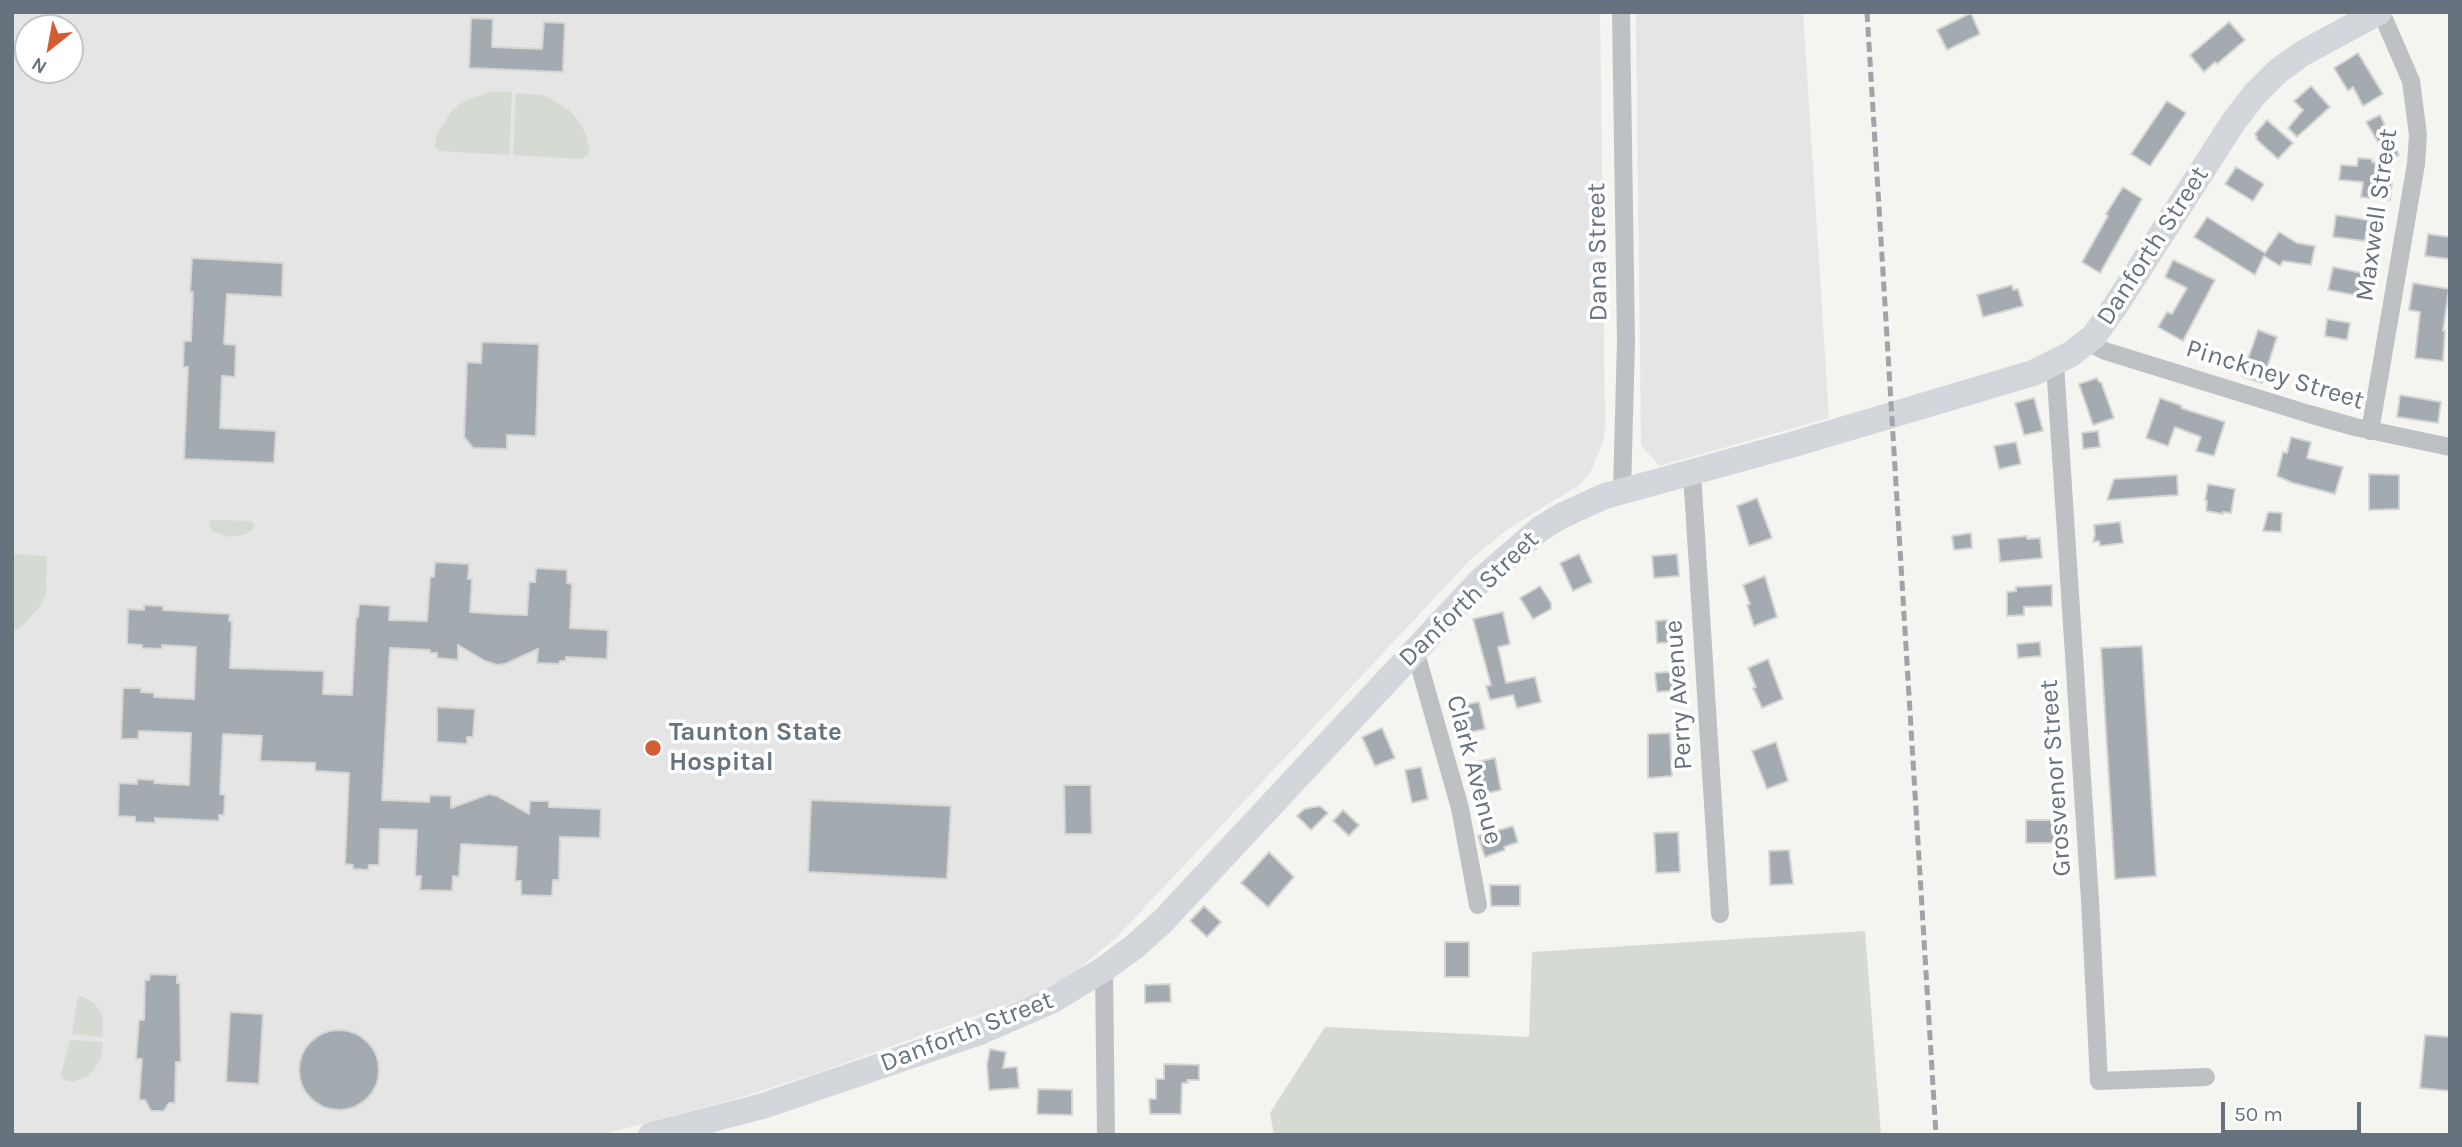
<!DOCTYPE html>
<html>
<head>
<meta charset="utf-8">
<style>
  body { margin:0 }
  #map { position:relative; width:2462px; height:1147px; overflow:hidden; background:#f4f4f0; font-family:Karla,sans-serif }
  canvas { display:block }
  .frame { position:absolute; inset:0; border:14px solid #66737f; pointer-events:none }
  .north { position:absolute; left:14px; top:14px; width:70px; height:70px; box-sizing:border-box; background:#fff; border:2px solid #c2c7cc; border-radius:50%; rotate:211deg; font-size:19px; font-weight:700; line-height:28px; text-align:center; color:#66737f }
  .north::after { content:''; display:block; margin:auto; width:24px; height:32px; background:#d25d33; clip-path:polygon(50% 0,100% 100%,50% 72%,0 100%) }
  .scale { position:absolute; left:2221px; top:1102px; width:140px; height:32px; box-sizing:border-box; border:4px solid #66737f; border-top:0; padding-left:9px; font-size:21px; line-height:24px; white-space:nowrap; color:#66737f; -webkit-text-stroke:5px #fff; paint-order:stroke }
</style>
</head>
<body>
<div id="map">
<canvas width="2462" height="1147"></canvas>
<div class="frame"></div>
<div class="north">N</div>
<div class="scale">50 m</div>
</div>
<script>
const ctx = document.querySelector('canvas').getContext('2d');
ctx.lineJoin = 'round';
function fillPath(path, color) { ctx.fillStyle = color; ctx.fill(path, 'evenodd'); }
const poly = rows => new Path2D(rows.map(r => 'M' + r).join(''));
function stroke(path, color, width, dash) { ctx.strokeStyle = color; ctx.lineWidth = width; ctx.lineCap = dash ? 'butt' : 'round'; ctx.setLineDash(dash || []); ctx.stroke(path); }
function write(font, color, halo, rows, align = 'center') {
  ctx.font = font + ' Karla,sans-serif'; ctx.lineWidth = 7; ctx.setLineDash([]); ctx.textBaseline = 'middle'; ctx.strokeStyle = halo; ctx.fillStyle = color; for (const [text, x, y, turn = 0] of rows) {
    ctx.save(); ctx.translate(x, y); ctx.rotate((+turn || 0) * Math.PI / 180); ctx.textAlign = isNaN(turn) ? turn : align; if (halo) ctx.strokeText(text, 0, 0); ctx.fillText(text, 0, 0); ctx.restore();
  }
}
fillPath(poly([
  [12,12,1600,12,1605,427,1603,442,1590,473,1579,485,1508,529,1472,558,1116,938,1073,974,1038,993,820,1072,742,1097,601,1135,12,1135],
  [28,28,70,28,70,70,28,70],
  [1636,12,1803,12,1829,418,1659,466,1641,445]
]), '#e4e5e4');
fillPath(poly([
  [490,92,512,92,509,155,439,151,435,146,437,134,451,112,464,101],
  [516,93,542,95,552,99,569,110,582,126,586,135,590,151,587,156,582,159,513,155],
  [211,520,252,521,255,527,246,534,229,537,213,531,209,525],
  [12,554,47,556,46,593,41,605,21,627,12,631],
  [1865,931,1881,1135,1274,1135,1270,1113,1325,1027,1529,1037,1532,952],
  [81,996,94,1003,100,1011,103,1017,103,1037,72,1034,77,1000],
  [70,1040,103,1042,101,1057,94,1070,88,1076,73,1082,64,1080,61,1074]
]), '#d5dad2');
const building = poly([
  [1971,13,1980,34,1947,50,1937,30,1971,13],
  [471,18,493,19,492,47,542,49,544,22,565,23,563,72,469,68,471,18],
  [2229,22,2245,40,2217,64,2215,62,2204,72,2190,55,2229,22],
  [2358,53,2383,94,2363,106,2353,87,2348,91,2334,68,2358,53],
  [2311,86,2330,107,2297,137,2288,128,2303,110,2294,101,2311,86],
  [2167,101,2186,113,2150,166,2131,154,2167,101],
  [2380,115,2399,155,2389,160,2366,122,2380,115],
  [2267,120,2293,143,2278,159,2256,139,2257,137,2255,134,2267,120],
  [2358,158,2372,159,2372,162,2376,163,2375,172,2382,173,2381,181,2392,182,2390,200,2361,197,2363,182,2339,180,2341,165,2357,166,2358,158],
  [2236,167,2264,184,2253,201,2225,184,2236,167],
  [2123,187,2142,199,2100,273,2082,262,2108,216,2106,214,2123,187],
  [2336,215,2368,220,2365,241,2333,237,2336,215],
  [2207,217,2265,253,2279,232,2297,243,2315,246,2311,265,2283,261,2280,266,2264,256,2255,275,2194,237,2207,217],
  [2428,234,2450,237,2450,259,2425,256,2428,234],
  [192,258,283,263,282,297,227,294,224,344,236,345,235,377,222,376,220,428,276,431,274,463,184,459,188,367,183,367,184,341,191,341,193,292,190,292,192,258],
  [2173,260,2215,280,2183,341,2158,327,2167,312,2172,314,2187,288,2165,277,2173,260],
  [2333,267,2362,273,2361,276,2369,277,2365,297,2328,290,2333,267],
  [2413,283,2449,289,2443,331,2445,331,2443,361,2415,358,2420,312,2409,310,2413,283],
  [2012,285,2013,290,2018,289,2023,306,1983,317,1977,295,2012,285],
  [2327,319,2350,323,2347,340,2325,336,2327,319],
  [2258,330,2277,337,2262,383,2242,376,2258,330],
  [482,342,539,344,536,436,507,435,507,449,473,448,464,437,467,362,481,363,482,342],
  [2097,378,2099,382,2101,382,2114,418,2093,425,2079,384,2097,378],
  [2400,395,2441,402,2438,423,2397,417,2400,395],
  [2034,398,2043,431,2024,435,2015,403,2034,398],
  [2160,398,2182,406,2181,408,2225,422,2214,456,2196,451,2201,437,2175,427,2168,446,2146,438,2160,398],
  [2098,431,2100,447,2083,449,2082,433,2098,431],
  [2291,437,2311,442,2307,458,2343,467,2335,494,2293,483,2277,476,2283,452,2287,453,2291,437],
  [2016,442,2021,464,1999,469,1994,446,2016,442],
  [2369,474,2399,475,2399,509,2369,510,2369,474],
  [2177,475,2178,495,2107,500,2114,479,2177,475],
  [2208,484,2235,489,2231,513,2223,512,2223,514,2206,511,2207,501,2205,500,2208,484],
  [1757,498,1772,538,1749,546,1737,506,1757,498],
  [2268,512,2282,513,2281,532,2263,531,2268,512],
  [2120,522,2123,543,2100,546,2099,541,2093,542,2095,535,2094,525,2120,522],
  [1971,533,1972,548,1954,550,1952,536,1971,533],
  [2027,536,2027,539,2040,538,2042,558,2000,562,1998,539,2027,536],
  [1579,554,1592,582,1573,591,1560,563,1579,554],
  [1677,554,1679,576,1654,578,1652,556,1677,554],
  [435,562,469,564,468,579,472,579,470,612,498,614,527,615,529,582,535,582,536,568,567,570,567,583,572,584,570,628,608,630,607,659,566,657,566,661,560,661,559,664,537,663,538,649,505,664,497,665,485,661,458,645,458,660,437,658,437,653,430,653,430,650,390,648,382,800,429,802,430,795,451,796,451,808,489,794,497,796,529,814,530,801,549,801,549,807,601,809,600,838,560,837,559,880,553,880,552,896,521,895,521,881,515,881,517,847,461,844,459,877,453,876,452,891,420,890,421,876,415,876,417,830,380,829,379,865,369,865,368,870,353,869,353,865,345,864,349,773,315,771,315,763,260,761,262,736,223,734,220,794,225,795,224,815,219,815,219,821,155,818,155,823,135,822,135,817,118,816,119,783,137,784,137,779,155,780,154,783,189,785,191,733,139,731,138,739,121,739,123,688,141,688,141,692,154,693,154,697,194,699,196,647,162,645,162,649,142,648,142,645,127,644,128,609,144,610,144,605,163,606,163,610,230,614,229,621,232,621,230,668,324,671,323,694,352,695,356,617,358,617,359,604,390,606,389,620,427,621,430,577,434,577,435,562],
  [1765,576,1777,617,1754,626,1747,605,1750,604,1743,585,1765,576],
  [2052,585,2052,606,2024,607,2024,615,2007,616,2007,592,2016,591,2016,587,2052,585],
  [1540,586,1551,603,1551,609,1533,619,1520,598,1540,586],
  [1503,612,1510,644,1498,647,1506,683,1535,677,1541,702,1517,708,1513,695,1490,700,1486,686,1491,685,1473,619,1503,612],
  [1680,619,1682,642,1657,643,1656,621,1680,619],
  [2040,642,2041,656,2018,658,2017,644,2040,642],
  [2142,646,2156,876,2115,879,2101,648,2142,646],
  [1768,659,1783,699,1762,708,1753,688,1756,687,1748,668,1768,659],
  [1679,671,1680,690,1657,692,1655,673,1679,671],
  [1479,702,1485,729,1463,734,1457,706,1479,702],
  [437,707,475,709,473,737,467,737,467,744,437,742,437,707],
  [1382,728,1395,758,1375,766,1362,737,1382,728],
  [1670,733,1672,776,1648,778,1648,734,1670,733],
  [1776,742,1788,781,1767,789,1752,751,1776,742],
  [1495,758,1501,790,1478,795,1472,763,1495,758],
  [1421,767,1428,799,1412,803,1405,770,1421,767],
  [1064,785,1091,785,1092,834,1065,834,1064,785],
  [811,800,951,806,947,879,808,872,811,800],
  [1320,806,1328,813,1311,830,1297,816,1304,809,1320,806],
  [1343,810,1359,825,1349,836,1333,821,1343,810],
  [2026,820,2064,820,2064,843,2026,843,2026,820],
  [1513,826,1518,842,1504,847,1505,850,1485,857,1478,836,1513,826],
  [1678,832,1680,872,1656,873,1654,833,1678,832],
  [1789,850,1793,884,1770,885,1769,851,1789,850],
  [1269,852,1294,877,1268,907,1241,883,1269,852],
  [1490,885,1520,885,1520,906,1491,906,1490,885],
  [1204,906,1221,922,1207,937,1190,921,1204,906],
  [1445,942,1469,942,1469,977,1445,977,1445,942],
  [150,974,177,975,177,983,180,983,181,1062,176,1062,175,1103,169,1103,164,1111,151,1111,145,1100,139,1100,142,1059,136,1059,139,1020,144,1020,145,980,149,980,150,974],
  [1170,984,1171,1002,1145,1003,1145,985,1170,984],
  [230,1012,263,1014,259,1084,226,1082,230,1012],
  '299 1070a40 40 0 1 1 80 0a40 40 0 1 1-80 0Z',
  [2425,1035,2450,1037,2450,1091,2420,1088,2425,1035],
  [990,1049,1006,1052,1003,1068,1017,1067,1019,1088,989,1090,987,1065,990,1049],
  [1164,1064,1199,1065,1199,1080,1187,1080,1188,1083,1182,1083,1181,1114,1150,1114,1149,1099,1156,1099,1156,1079,1164,1079,1164,1064],
  [1038,1089,1072,1090,1072,1115,1037,1114,1038,1089]
]);
fillPath(building, '#a4abb0');
stroke(building, '#d5d5d3', 2);
stroke(poly([
  [1621,12,1626,341,1622,491],
  [2087,342,2105,351,2309,414,2355,427,2450,447],
  [2055,364,2090,900,2099,1081,2206,1077],
  [2370,431,2416,164,2418,135,2411,81,2381,12],
  [1692,473,1720,914],
  [1415,650,1460,808,1478,905],
  [1104,969,1106,1135]
]), '#bdc1c4', 18);
stroke(poly([
  [651,1135,763,1106,977,1033,1053,1000,1104,969,1134,947,1162,922,1481,580,1540,529,1561,516,1605,496,1791,445,2033,373,2071,354,2094,336,2116,305,2234,121,2255,94,2278,71,2303,53,2379,12]
]), '#d3d7db', 26);
stroke(poly([
  [1867,12,1936,1135]
]), '#9fa4a9', 5, [10, 5]);
for (const [x, y, r, color] of [
  [653,748,9,"#d25d33"]
]) { const dot = new Path2D(); dot.arc(x, y, r, 0, 2 * Math.PI); ctx.fillStyle = color; ctx.fill(dot); stroke(dot, '#fff', 2.5); }
write('26px', '#66737f', '#fff', [
  ["Maxwell Street",2377,215,-82],
  ["Danforth Street",2153,246,-57],
  ["Dana Street",1598,252,-91],
  ["Pinckney Street",2275,375,17],
  ["Danforth Street",1469,599,-44],
  ["Perry Avenue",1679,695,-94],
  ["Clark Avenue",1474,770,75],
  ["Grosvenor Street",2056,778,-94],
  ["Danforth Street",967,1032,-21]
]);
write('bold 26px', '#66737f', '#fff', [
  ["Taunton State",669,733],
  ["Hospital",669,763]
], 'left');
</script>
</body>
</html>
